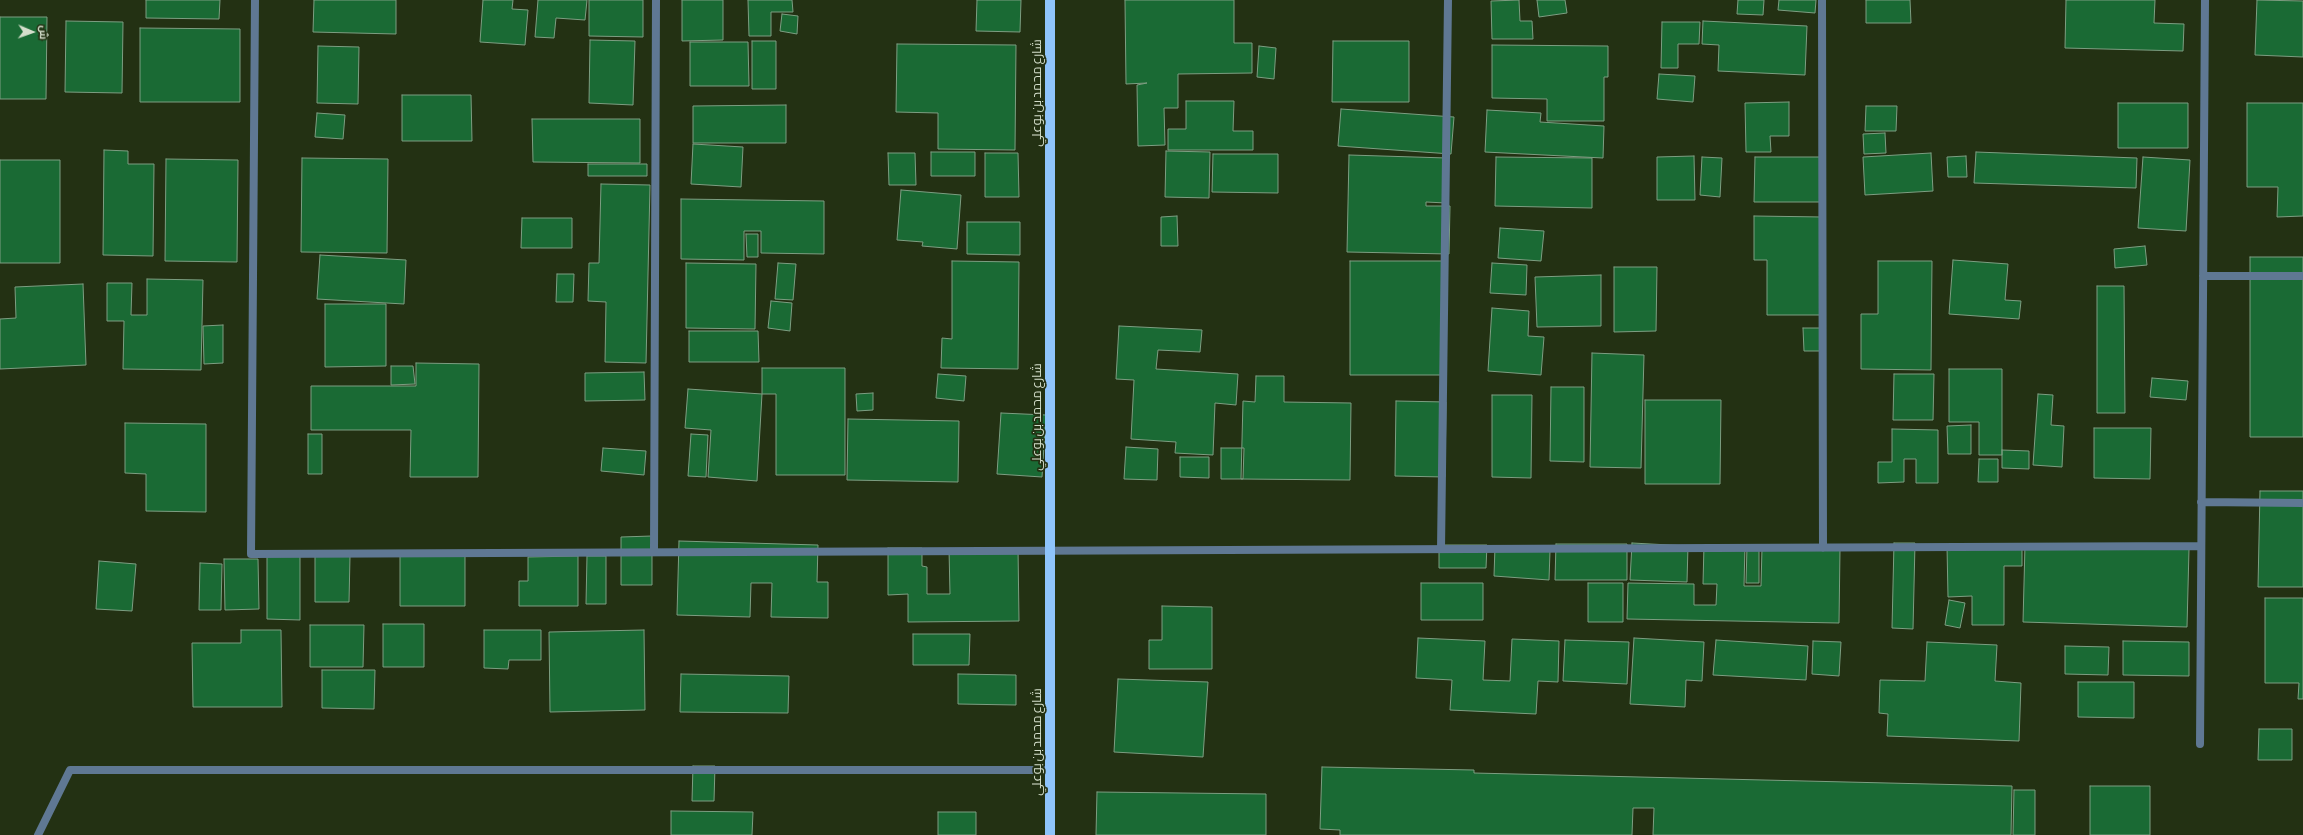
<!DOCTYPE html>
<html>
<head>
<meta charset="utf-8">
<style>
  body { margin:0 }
  #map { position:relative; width:2303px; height:835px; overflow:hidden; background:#233113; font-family:"Asap Condensed",Cairo,sans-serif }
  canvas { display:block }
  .north { position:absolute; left:12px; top:12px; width:40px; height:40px; -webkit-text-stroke:3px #233113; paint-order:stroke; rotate:92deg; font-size:11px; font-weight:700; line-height:16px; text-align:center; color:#d4decb }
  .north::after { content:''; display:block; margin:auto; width:14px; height:18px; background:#d4decb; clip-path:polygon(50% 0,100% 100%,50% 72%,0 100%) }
</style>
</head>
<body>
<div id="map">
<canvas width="2303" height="835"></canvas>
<div class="north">ش</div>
</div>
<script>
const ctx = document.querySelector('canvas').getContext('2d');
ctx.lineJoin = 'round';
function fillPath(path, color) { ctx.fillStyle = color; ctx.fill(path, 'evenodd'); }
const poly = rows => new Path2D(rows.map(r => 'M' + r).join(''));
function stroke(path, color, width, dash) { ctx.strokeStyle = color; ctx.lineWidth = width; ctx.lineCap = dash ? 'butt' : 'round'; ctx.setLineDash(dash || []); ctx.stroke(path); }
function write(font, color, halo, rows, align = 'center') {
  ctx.font = font + ' "Asap Condensed",Cairo,sans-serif'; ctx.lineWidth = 3.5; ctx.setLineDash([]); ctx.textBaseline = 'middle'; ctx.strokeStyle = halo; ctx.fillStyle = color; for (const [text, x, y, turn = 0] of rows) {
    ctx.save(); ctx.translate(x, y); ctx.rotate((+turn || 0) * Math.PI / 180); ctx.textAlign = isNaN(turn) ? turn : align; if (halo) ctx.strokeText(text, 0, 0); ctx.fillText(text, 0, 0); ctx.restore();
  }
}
const building = poly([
  [146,0,220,0,219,19,146,18,146,0],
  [314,0,396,0,396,34,313,32,314,0],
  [483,0,513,0,512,9,528,10,525,45,480,42,483,0],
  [538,0,587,0,585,20,556,18,554,38,535,37,538,0],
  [589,0,643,0,643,37,589,36,589,0],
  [682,0,723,0,723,40,682,41,682,0],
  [748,0,792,0,793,12,771,12,771,36,749,36,748,0],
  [977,0,1021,0,1020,32,976,31,977,0],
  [1125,0,1234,0,1234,43,1252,43,1252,73,1178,74,1178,108,1164,108,1165,145,1138,146,1137,85,1147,83,1126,84,1125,0],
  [1519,0,1520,21,1532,21,1533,39,1492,39,1491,1,1519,0],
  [1537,0,1565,0,1567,13,1539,17,1537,0],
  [1738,0,1764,0,1763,15,1737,14,1738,0],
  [1779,0,1816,0,1815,13,1778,10,1779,0],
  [1866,0,1910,0,1911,23,1866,23,1866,0],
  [2066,0,2155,0,2154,23,2184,24,2183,51,2065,48,2066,0],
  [2257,0,2303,1,2303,57,2255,55,2257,0],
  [782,14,798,16,797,34,780,31,782,14],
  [0,17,47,17,46,99,0,99,0,17],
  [66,21,123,22,122,93,65,92,66,21],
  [1703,21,1807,26,1805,75,1718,71,1719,45,1702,44,1703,21],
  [1662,22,1700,22,1699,44,1678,44,1678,68,1661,68,1662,22],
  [140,28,240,29,240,102,140,102,140,28],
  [590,40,635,41,633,105,589,103,590,40],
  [752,41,776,41,776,89,752,89,752,41],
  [1333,41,1409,41,1409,102,1332,102,1333,41],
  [690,42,748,42,749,86,690,86,690,42],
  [897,44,1016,45,1015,150,938,149,938,113,896,112,897,44],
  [1492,45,1608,46,1608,77,1604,77,1604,121,1547,121,1547,99,1492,98,1492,45],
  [318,46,359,47,358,104,317,103,318,46],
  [1259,46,1276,48,1274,79,1257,77,1259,46],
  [1659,74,1695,76,1693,102,1657,99,1659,74],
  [402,95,471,95,472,141,402,141,402,95],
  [1186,101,1234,101,1233,131,1253,131,1253,150,1168,150,1168,129,1186,129,1186,101],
  [1789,102,1789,136,1770,136,1771,152,1746,152,1745,103,1789,102],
  [2118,103,2188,103,2188,148,2118,148,2118,103],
  [2247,103,2303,103,2303,216,2277,217,2278,187,2247,187,2247,103],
  [786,105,786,143,693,143,693,106,786,105],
  [1866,106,1897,106,1896,131,1865,131,1866,106],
  [1341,109,1454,117,1451,154,1338,146,1341,109],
  [1487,110,1541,113,1540,122,1604,126,1603,158,1485,152,1487,110],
  [317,113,345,115,343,139,315,137,317,113],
  [532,119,640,119,640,163,533,162,532,119],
  [1885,133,1886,153,1864,154,1863,134,1885,133],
  [693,144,743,147,741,187,691,184,693,144],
  [104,150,128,151,128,164,154,164,153,256,103,255,104,150],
  [1166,151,1210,152,1209,198,1165,197,1166,151],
  [931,152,975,152,975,176,931,176,931,152],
  [1976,152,2137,158,2136,188,1974,183,1976,152],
  [888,153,915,153,916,185,889,185,888,153],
  [985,153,1018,153,1019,197,985,197,985,153],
  [1931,153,1933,191,1865,195,1863,157,1931,153],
  [1213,154,1278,154,1278,193,1212,192,1213,154],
  [1349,155,1447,158,1446,203,1426,202,1426,206,1450,206,1449,254,1347,252,1349,155],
  [1694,156,1695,200,1657,200,1657,157,1694,156],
  [1966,156,1967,177,1948,177,1947,157,1966,156],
  [1496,157,1592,158,1592,208,1495,206,1496,157],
  [1702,157,1722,158,1720,197,1700,195,1702,157],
  [1755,157,1822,157,1822,202,1754,202,1755,157],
  [2143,157,2190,160,2186,231,2138,228,2143,157],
  [302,158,388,159,387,253,301,252,302,158],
  [166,159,238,160,237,262,165,261,166,159],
  [0,160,60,160,60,263,0,263,0,160],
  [588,164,647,164,647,176,588,176,588,164],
  [601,184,650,185,646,363,605,362,606,302,588,301,589,263,599,263,601,184],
  [901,190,961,195,957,249,922,246,923,242,897,240,901,190],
  [681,199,824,201,824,254,761,253,761,231,744,231,744,260,681,259,681,199],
  [1177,216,1178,246,1161,246,1161,217,1177,216],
  [1754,216,1823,217,1822,315,1767,315,1767,260,1754,260,1754,216],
  [522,218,572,218,572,248,521,248,522,218],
  [967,222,1020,222,1020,255,967,254,967,222],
  [1500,228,1544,231,1541,261,1498,258,1500,228],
  [746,234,758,234,758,257,747,257,746,234],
  [2145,246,2147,265,2115,268,2114,249,2145,246],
  [320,255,406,260,404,304,317,299,320,255],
  [2250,257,2303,257,2303,437,2250,437,2250,257],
  [1953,260,2008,264,2005,300,2021,301,2019,319,1949,314,1953,260],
  [952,261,1019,262,1018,369,941,368,942,338,952,339,952,261],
  [1350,261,1446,261,1445,375,1350,375,1350,261],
  [1878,261,1932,261,1931,370,1861,369,1861,314,1878,314,1878,261],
  [686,263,756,264,755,329,686,328,686,263],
  [778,263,796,264,793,300,775,299,778,263],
  [1492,263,1527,265,1526,295,1490,293,1492,263],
  [1614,267,1657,267,1656,331,1614,332,1614,267],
  [557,274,574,274,573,302,556,302,557,274],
  [1601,275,1601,326,1537,327,1535,277,1601,275],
  [147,279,203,280,201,370,123,369,124,321,107,321,107,283,132,283,131,315,147,315,147,279],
  [83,284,86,365,0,369,0,319,16,318,15,287,83,284],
  [2097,286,2124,286,2125,413,2097,413,2097,286],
  [771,301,792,303,790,331,768,328,771,301],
  [325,304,386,304,386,366,325,367,325,304],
  [1492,308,1529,311,1528,336,1544,337,1541,375,1488,371,1492,308],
  [223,325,223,363,204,364,203,326,223,325],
  [1119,326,1202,330,1200,352,1158,350,1156,369,1238,374,1236,405,1215,403,1213,455,1175,453,1176,442,1131,439,1134,380,1116,379,1119,326],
  [1803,328,1820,328,1820,351,1804,351,1803,328],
  [689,331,758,331,759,362,689,362,689,331],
  [1592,353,1644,355,1641,468,1590,467,1592,353],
  [416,363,479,364,478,477,410,477,411,430,311,430,311,386,416,386,416,363],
  [391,366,413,366,415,384,391,385,391,366],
  [762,368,845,368,845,475,776,475,776,394,762,394,762,368],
  [1949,369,2002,369,2002,455,1979,455,1979,422,1949,422,1949,369],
  [644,372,645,400,585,401,585,373,644,372],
  [938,374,966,376,964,401,936,398,938,374],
  [1894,374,1934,374,1933,420,1893,420,1894,374],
  [1256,376,1284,376,1284,402,1351,403,1350,480,1241,479,1243,401,1255,402,1256,376],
  [2152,378,2188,381,2186,400,2150,397,2152,378],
  [1551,387,1584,387,1584,462,1550,461,1551,387],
  [688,389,762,394,757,481,708,477,711,430,685,428,688,389],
  [873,393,873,410,857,411,856,394,873,393],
  [2038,394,2053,395,2051,425,2064,426,2062,467,2033,465,2038,394],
  [1492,395,1532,395,1531,478,1492,477,1492,395],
  [1645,400,1721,400,1720,484,1645,484,1645,400],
  [1396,401,1446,402,1445,477,1395,476,1396,401],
  [1001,413,1046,415,1042,477,997,474,1001,413],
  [848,419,959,421,958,482,847,480,848,419],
  [125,423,206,424,206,512,146,511,146,474,125,473,125,423],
  [1971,425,1971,454,1948,454,1947,426,1971,425],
  [2094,428,2151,428,2150,479,2094,478,2094,428],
  [1892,429,1938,430,1938,483,1916,483,1916,459,1904,459,1904,482,1878,483,1878,462,1892,462,1892,429],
  [308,434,322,434,322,474,308,474,308,434],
  [691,434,708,435,706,477,688,476,691,434],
  [1126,447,1158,449,1157,480,1124,479,1126,447],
  [603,448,646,451,644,475,601,471,603,448],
  [1221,448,1244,448,1243,479,1221,479,1221,448],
  [2002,450,2029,451,2029,469,2002,468,2002,450],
  [1180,457,1209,457,1209,478,1180,477,1180,457],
  [1979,459,1998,459,1998,482,1978,482,1979,459],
  [2260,491,2303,491,2303,587,2258,587,2260,491],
  [652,536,652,585,621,585,621,537,652,536],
  [679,541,818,545,817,582,828,582,828,618,771,617,772,583,751,583,750,617,677,615,679,541],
  [1632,543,1688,546,1687,582,1630,580,1632,543],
  [1894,543,1915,543,1913,629,1892,628,1894,543],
  [1556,544,1627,544,1627,580,1555,580,1556,544],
  [1439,545,1487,545,1486,568,1439,568,1439,545],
  [1704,545,1745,545,1744,586,1761,586,1762,548,1840,549,1839,623,1627,619,1628,583,1694,584,1694,605,1716,605,1717,584,1703,584,1704,545],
  [2022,545,2022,566,2004,566,2004,625,1972,625,1972,596,1948,597,1947,546,2022,545],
  [2025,545,2189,549,2187,627,2023,622,2025,545],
  [1495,547,1550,551,1549,580,1494,576,1495,547],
  [1747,547,1759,548,1759,583,1746,583,1747,547],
  [888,548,922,548,922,566,927,567,927,594,950,594,949,549,1018,548,1019,621,908,622,908,594,888,595,888,548],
  [300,553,300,620,267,619,267,554,300,553],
  [315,555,350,556,349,602,315,602,315,555],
  [400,555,465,555,465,606,400,606,400,555],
  [578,556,578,606,519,606,519,581,528,581,528,557,578,556],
  [587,556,606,556,606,604,586,604,587,556],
  [224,559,258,559,259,609,225,610,224,559],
  [99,561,136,564,132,611,96,609,99,561],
  [200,563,222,564,221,610,199,610,200,563],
  [1421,583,1483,583,1483,620,1421,620,1421,583],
  [1588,583,1623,583,1623,622,1588,622,1588,583],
  [2265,598,2303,598,2303,699,2298,699,2299,683,2265,683,2265,598],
  [1949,600,1965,603,1960,628,1945,625,1949,600],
  [1162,606,1212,607,1212,669,1149,669,1149,640,1162,640,1162,606],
  [383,624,424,624,424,667,383,667,383,624],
  [310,625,364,625,363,667,310,667,310,625],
  [241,630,281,630,282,707,193,707,192,643,241,643,241,630],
  [484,630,541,630,541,660,509,660,508,669,484,668,484,630],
  [644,630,645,710,550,712,549,632,644,630],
  [913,634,970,634,969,665,913,665,913,634],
  [1418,638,1485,641,1483,680,1510,681,1512,639,1559,641,1558,682,1538,681,1536,714,1450,710,1452,680,1416,678,1418,638],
  [1634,638,1704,642,1702,681,1686,680,1685,707,1630,704,1634,638],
  [1565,640,1629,642,1627,684,1563,681,1565,640],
  [1716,640,1808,646,1806,680,1713,675,1716,640],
  [1813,641,1841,642,1839,676,1812,674,1813,641],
  [2123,641,2189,642,2189,676,2123,675,2123,641],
  [1927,642,1997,645,1995,681,2021,683,2019,741,1887,736,1888,714,1879,713,1880,680,1925,681,1927,642],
  [2065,646,2109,647,2108,675,2065,674,2065,646],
  [322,670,375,670,374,709,322,708,322,670],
  [681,674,789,676,788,713,680,712,681,674],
  [958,674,1016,675,1016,705,958,704,958,674],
  [1118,679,1208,682,1203,757,1114,752,1118,679],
  [2078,682,2134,682,2134,718,2078,717,2078,682],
  [2259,729,2292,729,2292,760,2258,760,2259,729],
  [693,766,715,766,714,801,692,801,693,766],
  [1322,767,1474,770,1474,773,2012,786,2011,835,1653,835,1654,808,1633,808,1632,835,1340,835,1340,830,1320,829,1322,767],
  [2090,786,2150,786,2150,835,2090,835,2090,786],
  [2014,790,2035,790,2035,835,2013,835,2014,790],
  [1097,792,1266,794,1266,835,1096,835,1097,792],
  [671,811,753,812,752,835,671,835,671,811],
  [938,812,976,812,976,835,938,835,938,812]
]);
fillPath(building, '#1a6a34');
stroke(building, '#7d9e82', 1);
stroke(poly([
  [255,0,251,554,2201,546],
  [1822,0,1823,548],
  [2203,276,2303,276],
  [2201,502,2303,503],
  [1441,549,1448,0],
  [654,552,656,0],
  [2200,744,2205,0],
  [38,835,70,770,1050,770]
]), '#5f7893', 8);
stroke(poly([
  [1050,835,1050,0]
]), '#8ec4fb', 10);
write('13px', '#d4decb', '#233113', [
  ["شارع محمد بن بوعلي",1037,93,-90],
  ["شارع محمد بن بوعلي",1037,417,-90],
  ["شارع محمد بن بوعلي",1037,742,-90]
]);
</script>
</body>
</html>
